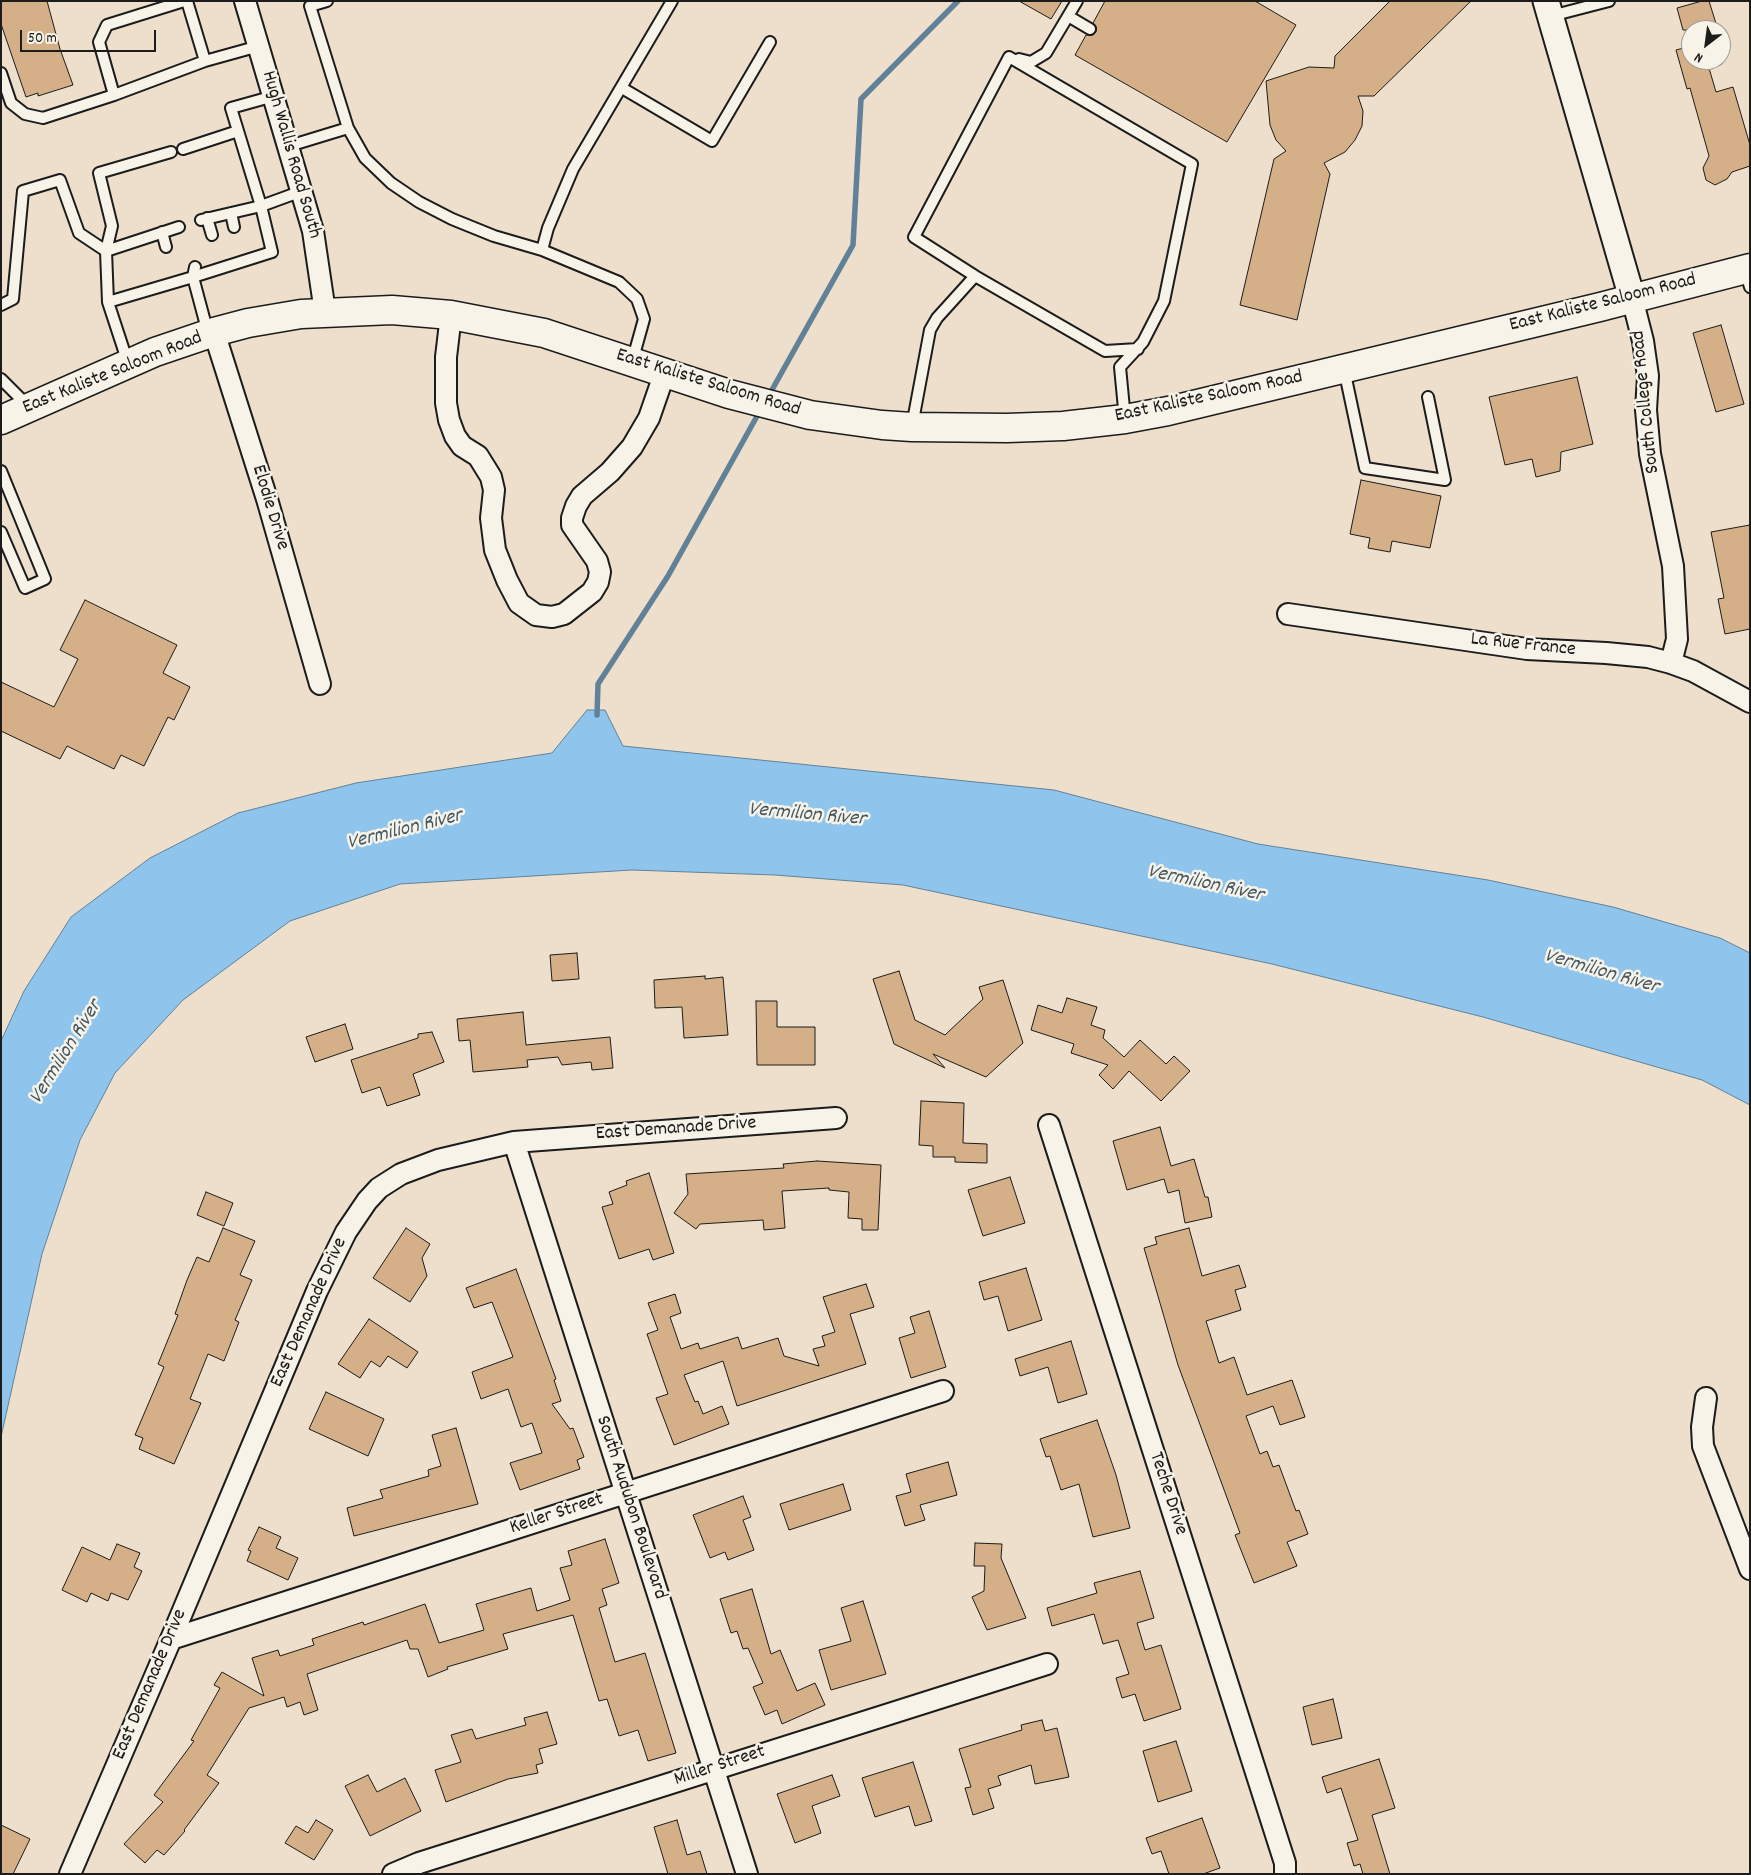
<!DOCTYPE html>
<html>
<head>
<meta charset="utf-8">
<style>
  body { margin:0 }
  #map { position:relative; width:1751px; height:1875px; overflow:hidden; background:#eddfcb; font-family:Dekko,sans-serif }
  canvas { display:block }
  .frame { position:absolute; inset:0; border:2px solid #1c1c1c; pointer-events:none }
  .north { position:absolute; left:1681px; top:20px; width:50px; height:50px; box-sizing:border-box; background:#f7f3e8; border:1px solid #9f9d96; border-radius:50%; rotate:210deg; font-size:14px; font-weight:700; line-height:20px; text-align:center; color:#1c1c1c }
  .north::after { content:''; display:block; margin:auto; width:18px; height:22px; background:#1c1c1c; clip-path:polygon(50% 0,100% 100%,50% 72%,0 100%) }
  .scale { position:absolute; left:20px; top:30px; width:136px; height:22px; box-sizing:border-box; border:2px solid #1c1c1c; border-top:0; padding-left:6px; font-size:15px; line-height:18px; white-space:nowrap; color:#1c1c1c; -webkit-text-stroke:4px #f7f3e8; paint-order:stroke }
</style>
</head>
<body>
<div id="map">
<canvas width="1751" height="1875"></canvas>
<div class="frame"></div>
<div class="north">N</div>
<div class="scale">50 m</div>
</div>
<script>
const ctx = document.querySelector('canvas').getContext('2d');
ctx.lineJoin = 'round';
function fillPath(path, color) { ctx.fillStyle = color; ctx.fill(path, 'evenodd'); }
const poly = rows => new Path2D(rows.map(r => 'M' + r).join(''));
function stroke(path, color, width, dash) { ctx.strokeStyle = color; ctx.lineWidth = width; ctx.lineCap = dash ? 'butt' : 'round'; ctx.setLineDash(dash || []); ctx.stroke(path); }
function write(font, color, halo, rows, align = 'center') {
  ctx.font = font + ' Dekko,sans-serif'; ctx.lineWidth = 5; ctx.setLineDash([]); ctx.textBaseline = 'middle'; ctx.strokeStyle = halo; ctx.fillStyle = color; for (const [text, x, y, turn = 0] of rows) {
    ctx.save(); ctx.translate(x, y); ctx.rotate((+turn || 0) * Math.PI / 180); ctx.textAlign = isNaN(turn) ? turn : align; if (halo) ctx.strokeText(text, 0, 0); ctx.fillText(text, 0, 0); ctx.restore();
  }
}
const water = poly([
  [587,710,605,710,623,746,1054,790,1258,844,1488,880,1613,907,1720,938,1750,953,1750,1105,1702,1080,1483,1017,1272,964,903,885,775,875,632,870,400,884,290,921,183,1000,115,1073,80,1140,42,1254,1,1437,1,1041,24,991,71,917,150,858,238,813,356,783,552,753,587,710]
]);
fillPath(water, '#8fc5ed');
stroke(water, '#618199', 1);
stroke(poly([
  [768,397,853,245,861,99,958,1],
  [597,715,598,684,668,576,761,409]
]), '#618199', 5.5);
const building = poly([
  [1,1,47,1,60,49,73,85,38,96,38,93,26,97,1,24,1,1],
  [1019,1,1062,1,1051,19,1019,1],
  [1105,1,1255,1,1296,25,1227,142,1075,55,1086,35,1093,35,1096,32,1096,26,1093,23,1105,1],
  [1390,1,1471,1,1374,96,1358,96,1363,111,1362,126,1355,140,1345,152,1324,163,1330,174,1297,320,1240,305,1274,159,1286,151,1276,140,1270,125,1266,81,1309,67,1334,68,1335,56,1390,1],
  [1702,1,1709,1,1718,30,1683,30,1677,8,1702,1],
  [1691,46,1691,60,1721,60,1722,64,1709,68,1716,92,1733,87,1750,145,1750,166,1732,172,1727,179,1715,185,1706,180,1703,168,1709,156,1690,88,1687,89,1676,50,1691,46],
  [1721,325,1744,404,1716,412,1693,333,1721,325],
  [1577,377,1593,444,1561,452,1560,471,1536,477,1532,459,1505,465,1489,397,1577,377],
  [1361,480,1441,496,1430,548,1392,541,1390,552,1368,548,1370,538,1350,534,1361,480],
  [1750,525,1750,629,1725,634,1718,599,1724,598,1711,532,1750,525],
  [85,600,177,645,163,673,190,687,174,720,168,717,144,766,121,755,114,769,67,746,60,759,1,731,1,682,54,707,78,659,60,650,85,600],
  [577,953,579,979,552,981,550,955,577,953],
  [899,971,915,1020,945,1035,983,999,979,987,1003,980,1023,1043,986,1077,933,1054,945,1068,894,1044,873,979,899,971],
  [705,976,705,979,723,977,728,1035,684,1038,682,1007,655,1008,654,980,705,976],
  [1067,998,1097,1007,1091,1025,1105,1030,1103,1038,1124,1057,1140,1040,1166,1064,1174,1056,1190,1071,1161,1101,1129,1071,1113,1089,1099,1075,1108,1065,1071,1053,1074,1044,1031,1030,1038,1005,1062,1013,1067,998],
  [756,1001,777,1001,777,1027,815,1027,815,1065,757,1065,756,1001],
  [523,1012,526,1045,610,1037,613,1068,592,1070,591,1062,562,1065,558,1057,527,1060,528,1067,473,1072,470,1040,459,1041,457,1019,523,1012],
  [345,1024,353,1049,315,1062,306,1037,345,1024],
  [432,1032,444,1062,413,1074,420,1095,387,1106,380,1087,362,1093,351,1060,418,1038,418,1034,432,1032],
  [921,1101,964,1103,963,1143,987,1144,987,1163,955,1162,955,1157,933,1157,933,1146,919,1145,921,1101],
  [1160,1127,1171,1166,1194,1159,1205,1197,1208,1197,1212,1217,1185,1223,1179,1190,1168,1193,1164,1179,1127,1190,1113,1141,1160,1127],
  [817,1161,881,1165,878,1230,862,1230,862,1219,848,1218,849,1192,829,1190,829,1188,782,1191,785,1228,764,1230,763,1220,700,1224,696,1229,674,1213,688,1194,686,1174,784,1168,783,1164,817,1161],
  [649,1173,674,1253,653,1260,649,1249,619,1259,602,1207,613,1204,609,1192,627,1185,626,1181,649,1173],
  [1010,1177,1025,1223,983,1236,968,1190,1010,1177],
  [206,1192,233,1203,224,1226,197,1215,206,1192],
  [223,1228,255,1241,240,1275,252,1280,235,1320,239,1322,224,1361,208,1354,190,1399,201,1403,174,1464,139,1449,143,1438,135,1435,164,1367,158,1364,178,1315,175,1314,187,1280,197,1257,209,1262,223,1228],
  [406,1228,430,1244,422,1258,427,1276,410,1302,373,1278,406,1228],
  [1189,1228,1202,1276,1239,1265,1246,1287,1235,1290,1241,1310,1206,1321,1219,1363,1234,1357,1247,1395,1292,1380,1305,1417,1280,1425,1273,1406,1246,1416,1260,1454,1267,1451,1273,1467,1279,1465,1296,1511,1299,1510,1308,1534,1287,1542,1297,1566,1254,1583,1235,1535,1240,1533,1178,1365,1144,1248,1157,1244,1155,1237,1189,1228],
  [1026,1268,1042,1320,1008,1331,998,1296,984,1300,979,1282,1026,1268],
  [516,1269,556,1379,554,1380,561,1401,552,1404,570,1429,573,1428,584,1457,577,1460,580,1469,520,1490,510,1463,542,1453,532,1423,521,1427,508,1389,481,1399,472,1372,513,1357,492,1302,474,1308,466,1288,516,1269],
  [866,1284,874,1307,850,1314,866,1364,737,1406,723,1361,684,1375,695,1402,698,1401,703,1414,722,1406,729,1424,674,1445,656,1398,668,1394,647,1334,658,1330,648,1303,675,1294,681,1313,670,1317,681,1349,698,1343,700,1349,738,1337,742,1349,778,1338,784,1356,819,1366,813,1349,825,1346,822,1336,835,1332,823,1297,866,1284],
  [929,1311,946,1367,911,1378,899,1338,915,1333,910,1317,929,1311],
  [369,1319,418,1352,407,1368,388,1356,380,1367,371,1361,360,1378,338,1364,369,1319],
  [1071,1341,1087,1394,1058,1403,1048,1367,1020,1376,1015,1359,1071,1341],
  [326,1392,384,1419,368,1456,309,1429,326,1392],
  [1097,1420,1116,1475,1130,1528,1093,1537,1079,1484,1061,1490,1050,1456,1046,1457,1040,1439,1097,1420],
  [456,1428,478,1504,354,1536,347,1508,383,1498,380,1490,429,1476,428,1470,441,1466,432,1435,456,1428],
  [948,1462,957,1495,920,1505,925,1520,905,1526,896,1496,911,1492,906,1474,948,1462],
  [843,1484,851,1510,789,1530,780,1504,843,1484],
  [743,1496,751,1517,743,1520,754,1550,728,1560,725,1552,710,1558,693,1515,743,1496],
  [259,1527,281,1537,276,1548,298,1558,288,1580,247,1561,251,1551,248,1550,259,1527],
  [605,1539,619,1583,602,1589,607,1605,599,1608,615,1662,645,1653,676,1753,648,1761,638,1730,619,1736,607,1699,599,1701,573,1615,503,1634,508,1649,447,1667,448,1669,428,1677,418,1649,410,1649,407,1640,307,1674,318,1710,304,1715,300,1702,287,1707,284,1697,249,1708,207,1775,219,1783,184,1830,185,1831,164,1855,157,1850,145,1863,124,1844,163,1802,154,1795,194,1741,191,1740,220,1688,214,1685,222,1672,264,1696,252,1658,278,1650,280,1656,314,1645,312,1639,363,1622,364,1625,425,1604,439,1643,484,1630,476,1604,531,1588,537,1611,570,1600,560,1568,572,1565,568,1551,605,1539],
  [975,1543,1002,1544,1001,1558,1026,1618,987,1630,972,1597,984,1591,985,1566,974,1566,975,1543],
  [117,1544,140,1553,134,1567,142,1571,128,1600,111,1593,108,1601,91,1593,87,1602,62,1590,82,1547,110,1560,117,1544],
  [1140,1571,1154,1618,1137,1623,1145,1650,1161,1645,1181,1709,1144,1721,1135,1694,1122,1698,1116,1678,1129,1674,1118,1640,1103,1644,1094,1614,1052,1626,1047,1608,1097,1593,1094,1583,1140,1571],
  [752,1589,771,1654,780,1650,797,1691,815,1683,825,1705,782,1724,777,1710,765,1715,753,1687,763,1683,748,1648,743,1649,737,1631,731,1633,720,1599,752,1589],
  [863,1601,886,1674,831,1690,819,1650,851,1641,841,1608,863,1601],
  [1333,1699,1342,1738,1312,1745,1303,1707,1333,1699],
  [547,1712,557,1744,539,1749,543,1763,536,1765,538,1773,508,1779,446,1802,435,1770,461,1762,451,1735,472,1729,476,1739,526,1725,524,1718,547,1712],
  [1042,1720,1045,1731,1057,1728,1069,1777,1035,1784,1031,1765,998,1776,1001,1785,988,1789,994,1808,973,1815,965,1788,971,1787,959,1749,1022,1730,1021,1725,1042,1720],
  [1176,1741,1192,1791,1158,1802,1143,1751,1176,1741],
  [1379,1759,1395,1808,1372,1815,1390,1874,1363,1874,1360,1864,1354,1866,1347,1843,1358,1840,1341,1788,1327,1793,1322,1777,1379,1759],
  [913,1762,932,1821,915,1826,909,1806,875,1817,862,1778,913,1762],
  [368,1775,377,1792,405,1778,421,1811,370,1836,345,1786,368,1775],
  [832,1775,840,1796,812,1806,821,1833,795,1843,777,1794,832,1775],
  [1202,1818,1220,1868,1203,1874,1169,1874,1161,1851,1152,1854,1146,1838,1202,1818],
  [316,1820,333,1830,314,1860,285,1843,296,1826,308,1833,316,1820],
  [677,1820,687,1855,700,1851,707,1874,668,1874,654,1827,677,1820],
  [1,1825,30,1839,13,1874,1,1874,1,1825]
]);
fillPath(building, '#d5af87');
stroke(building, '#1c1c1c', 1);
const service = poly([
  [187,1,205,61],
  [1068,16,1090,29],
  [1551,16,1609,1],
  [1019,59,1031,62,1046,53,1077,1],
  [1,73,11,103,25,114,43,118,114,95,205,61,259,46],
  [622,88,712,141,770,42],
  [114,95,99,42,107,25,184,1],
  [274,96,231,108,261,206,302,191],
  [348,128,365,158,391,183,419,202,452,219,494,236,542,250,548,228,573,169,672,1],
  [289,146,348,128,310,6,327,1],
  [183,149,238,131],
  [231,213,234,227],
  [207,218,212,235],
  [162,232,166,247],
  [542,250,619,282,637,299,644,319,632,362],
  [195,267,193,277,272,252,261,206,201,220],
  [1745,270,1750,287],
  [975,276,1105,351,1138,349],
  [108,302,106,251,179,227],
  [1,305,13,299,23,191,60,180,79,233,106,251,112,226,99,173,171,152],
  [128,363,108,302,193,277,208,333],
  [1344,369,1365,468,1445,480,1428,397],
  [1,379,27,405],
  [912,426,930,330,937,318,975,276,914,237,1009,57,1192,164,1164,301,1143,342,1120,367,1125,419],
  [1,471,45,579,25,588,1,532]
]);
const minor = poly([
  [245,1,313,231,325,312],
  [1632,298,1643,341,1648,376,1646,410,1650,454,1673,566,1677,639,1671,663],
  [451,315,446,357,446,403,449,420,455,436,462,446,478,456,491,477,494,490,491,518,495,550,507,580,519,603,536,615,552,617,564,614,592,592,598,582,600,572,597,561,572,525,572,518,576,506,582,496,610,472,632,447,649,418,665,372],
  [214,332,267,499,320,684],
  [1288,614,1527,649,1606,653,1648,657,1671,663,1693,671,1750,702],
  [1049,1125,1285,1863,1285,1874],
  [514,1142,747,1874],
  [1706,1398,1702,1427,1703,1446,1750,1569],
  [171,1639,943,1391],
  [70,1874,171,1639,317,1291,346,1232,367,1201,379,1188,401,1174,438,1160,514,1142,836,1118],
  [393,1874,419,1863,1047,1664]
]);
const tertiary = poly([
  [1546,1,1632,298]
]);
const secondary = poly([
  [1,420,155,352,214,332,248,323,301,314,392,310,451,315,544,333,729,394,810,415,882,425,912,427,1007,428,1063,426,1125,419,1168,411,1600,307,1750,268]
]);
stroke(service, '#1c1c1c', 14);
stroke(minor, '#1c1c1c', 24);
stroke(tertiary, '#1c1c1c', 29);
stroke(secondary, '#1c1c1c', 31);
stroke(service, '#f7f3e8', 10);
stroke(minor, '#f7f3e8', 20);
stroke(tertiary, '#f7f3e8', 25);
stroke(secondary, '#f7f3e8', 28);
write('20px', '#1c1c1c', '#f7f3e8', [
  ["Hugh Wallis Road South",290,155,74],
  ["East Kaliste Saloom Road",1603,304,-14],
  ["East Kaliste Saloom Road",113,374,-22],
  ["East Kaliste Saloom Road",708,384,17],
  ["East Kaliste Saloom Road",1209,398,-12],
  ["South College Road",1647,402,-96],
  ["Elodie Drive",269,508,73],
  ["La Rue France",1523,646,6],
  ["East Demanade Drive",676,1130,-4],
  ["East Demanade Drive",310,1313,-66],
  ["Teche Drive",1167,1494,72],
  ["South Audubon Boulevard",630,1508,72],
  ["Keller Street",557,1515,-18],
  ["East Demanade Drive",151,1685,-67],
  ["Miller Street",720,1767,-18]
]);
write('italic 21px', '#445765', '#f7f3e8', [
  ["Vermilion River",807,816,5],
  ["Vermilion River",405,831,-14],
  ["Vermilion River",1205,885,12],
  ["Vermilion River",1601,973,16],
  ["Vermilion River",67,1053,-58]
]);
</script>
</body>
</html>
